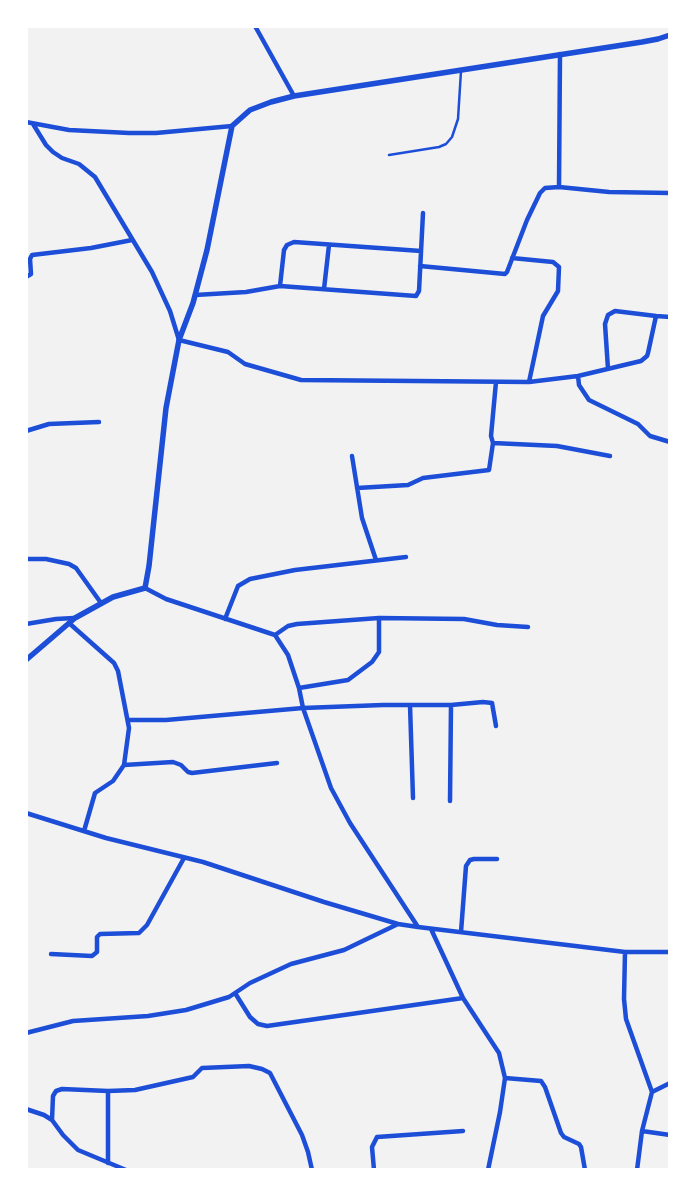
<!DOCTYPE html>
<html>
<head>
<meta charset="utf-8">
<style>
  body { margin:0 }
  #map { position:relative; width:696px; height:1196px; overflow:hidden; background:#f2f2f2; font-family:"Fira Sans",sans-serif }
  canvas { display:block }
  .frame { position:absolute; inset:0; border:28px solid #fff; pointer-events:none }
</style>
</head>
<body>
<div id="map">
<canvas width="696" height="1196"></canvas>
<div class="frame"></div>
</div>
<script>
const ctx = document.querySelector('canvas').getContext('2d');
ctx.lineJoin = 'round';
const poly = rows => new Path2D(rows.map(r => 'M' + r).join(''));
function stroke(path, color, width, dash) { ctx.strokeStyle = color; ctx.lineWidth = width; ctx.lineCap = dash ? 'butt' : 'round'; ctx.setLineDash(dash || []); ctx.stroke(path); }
stroke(poly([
  [389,155,439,147,446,144,452,137,458,119,461,71]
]), '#1d4ed8', 2.5);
stroke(poly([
  [255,26,294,96],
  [26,122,69,130,129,133,156,133,232,126],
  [33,124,46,145,53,152,62,158,79,164,95,177,152,272,170,311,179,340,228,352,245,364,301,380,529,382,578,376,641,361,647,356,648,353,656,316,670,317],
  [559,187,560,54],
  [512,258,553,262,559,267,558,291,543,316,529,382],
  [420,266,505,274,507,272,527,220,540,193,545,188,559,187,609,192,670,193],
  [26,277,31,274,30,259,32,255,91,248,132,240],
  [280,286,284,250,287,245,294,242,421,251],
  [324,289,329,245],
  [195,295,246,292,280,286,416,296,419,291,423,213],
  [608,369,605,324,608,315,615,311,656,316],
  [578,376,579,385,589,400,638,424,650,436,670,442],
  [496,382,491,436,493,443,557,446,610,456],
  [26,431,49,424,99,422],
  [352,456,362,518,376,560],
  [357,488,408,485,423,478,489,470,493,443],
  [26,559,46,559,69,564,76,568,101,603],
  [145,588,166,599,275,635,288,655,299,688,303,708,331,788,350,823,418,927,625,952,670,952],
  [225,619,238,586,250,579,295,570,406,557],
  [69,623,114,663,118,671,129,728,124,765,173,762,181,765,188,772,192,773,277,763],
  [26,624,56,619,74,618],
  [275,635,288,626,297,624,379,618,464,619,497,625,528,627],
  [299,688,348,680,372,662,379,652,379,618],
  [410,705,413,798],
  [128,720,166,720,303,708,383,705,451,705,483,702,492,703,496,726],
  [450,801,451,705],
  [26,813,106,838,203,862,324,902,398,924,418,927],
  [84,831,95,793,113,781,124,765],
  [431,929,463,998,499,1053,505,1078,500,1112,488,1170],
  [461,932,466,866,470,860,474,859,497,859],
  [625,952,624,999,626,1019,652,1092],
  [51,954,92,956,97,952,97,937,100,934,139,933,147,925,184,858],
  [235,993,250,1017,258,1024,267,1026,463,998],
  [26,1033,73,1021,148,1016,186,1010,229,997,250,983,291,964,344,950,398,924],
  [505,1078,541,1081,545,1087,561,1133,564,1137,579,1144,581,1147,585,1170],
  [26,1109,44,1115,52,1120,63,1135,78,1150,126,1170],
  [52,1120,53,1096,56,1091,62,1089,108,1091,135,1090,193,1077,202,1068,249,1066,262,1069,270,1073,302,1135,308,1152,312,1170],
  [642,1131,670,1135],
  [108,1163,108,1091],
  [374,1170,372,1147,377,1137,463,1131],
  [637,1170,642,1131,652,1092,670,1083]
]), '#1d4ed8', 4.5);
stroke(poly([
  [26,660,75,618,113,597,145,588,149,566,166,408,179,340,193,303,207,250,232,126,250,110,271,102,294,96,642,42,658,39,670,35]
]), '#1d4ed8', 5.5);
</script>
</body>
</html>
